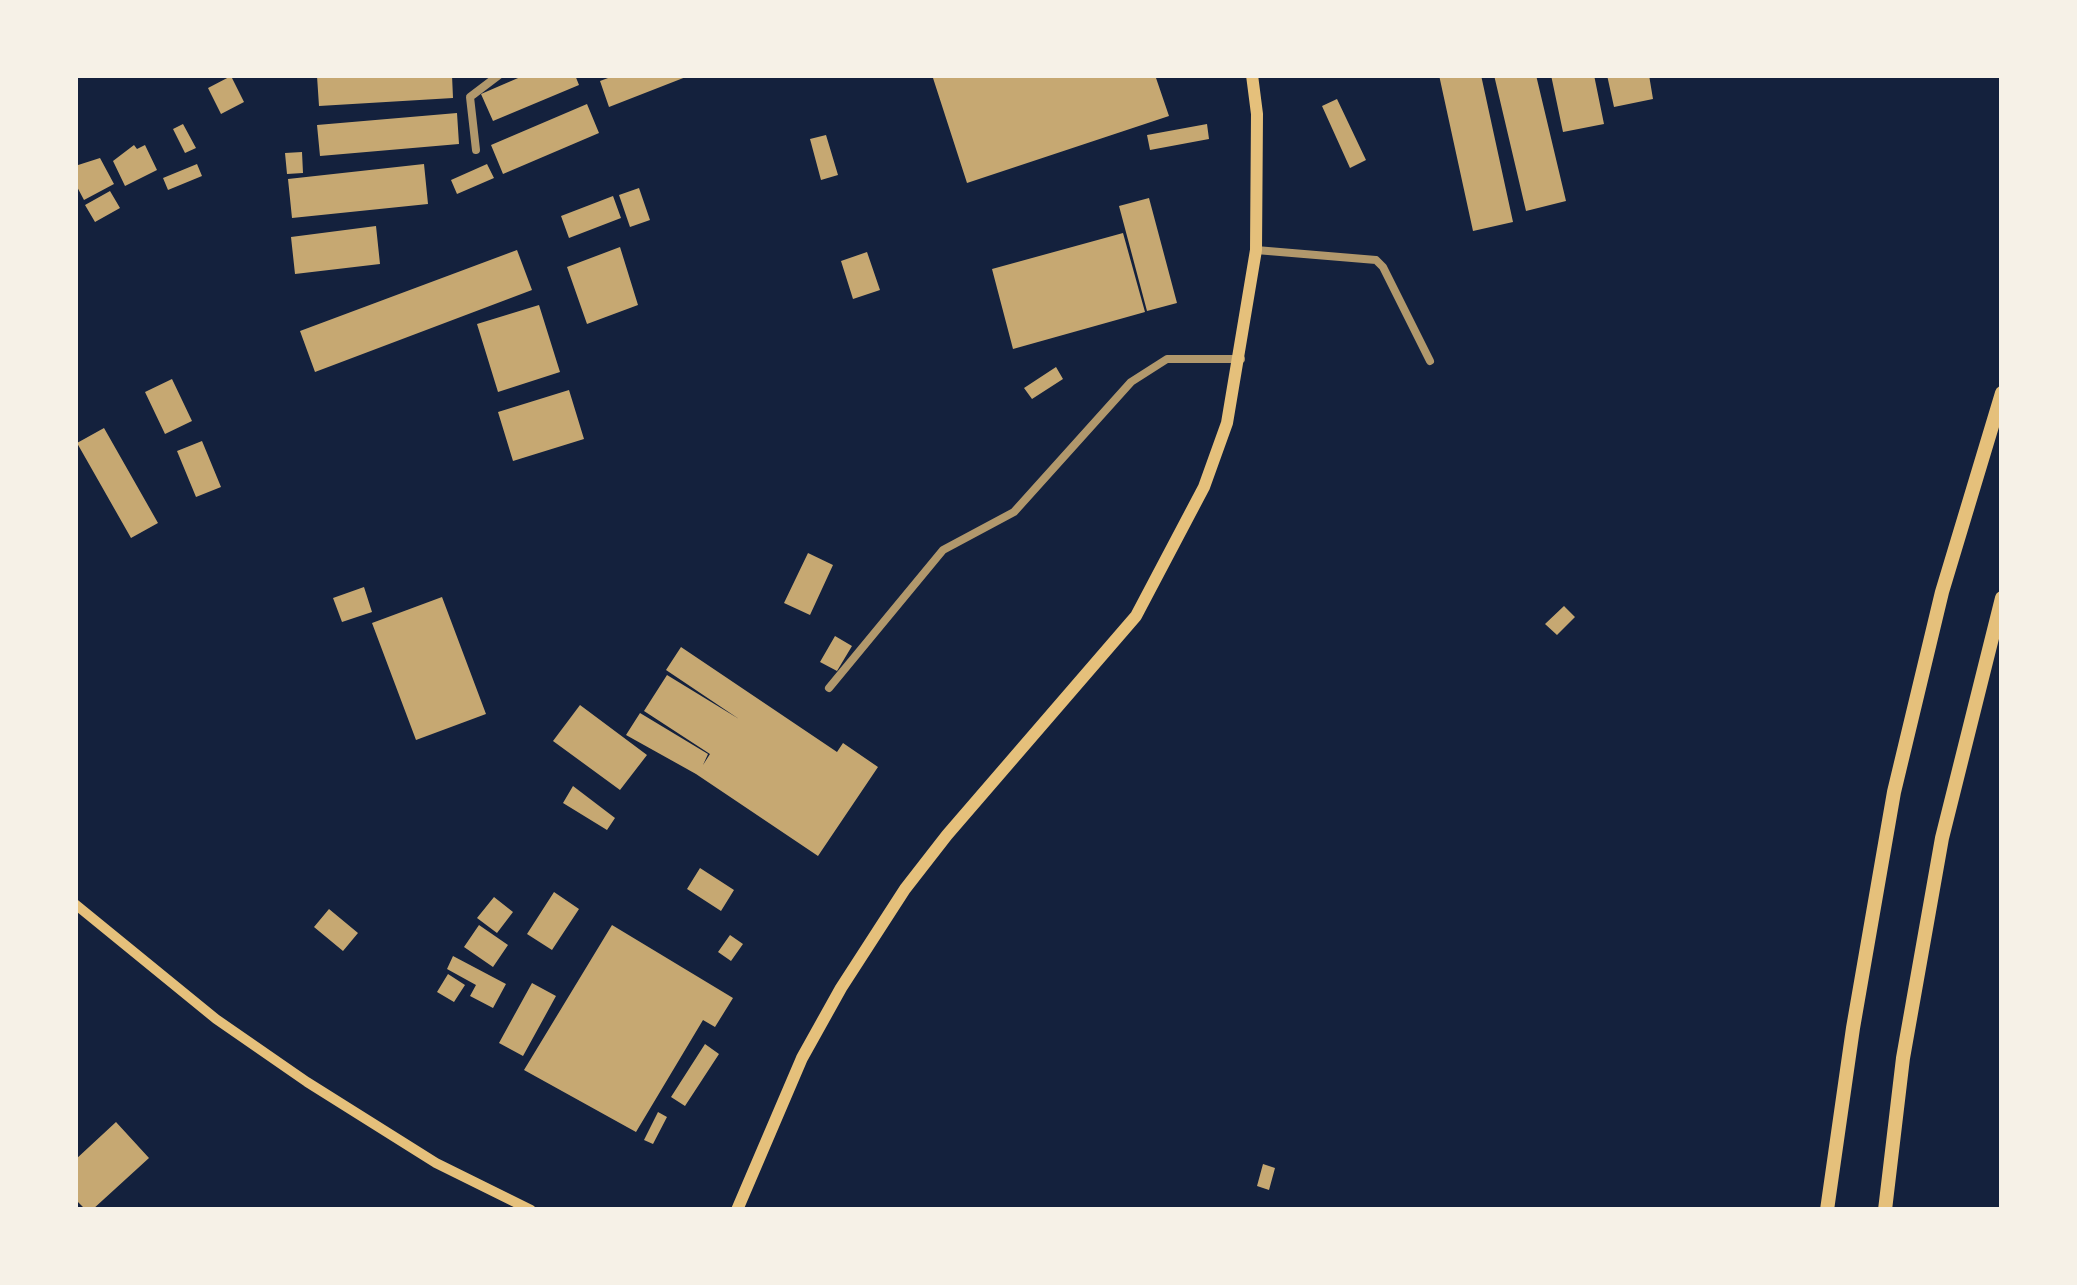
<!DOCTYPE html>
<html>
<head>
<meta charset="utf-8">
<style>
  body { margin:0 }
  #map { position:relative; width:2077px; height:1285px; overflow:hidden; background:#14213d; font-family:Overpass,sans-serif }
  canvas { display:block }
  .frame { position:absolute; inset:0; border:78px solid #f6f1e7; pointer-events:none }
</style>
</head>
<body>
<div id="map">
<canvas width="2077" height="1285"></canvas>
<div class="frame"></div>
</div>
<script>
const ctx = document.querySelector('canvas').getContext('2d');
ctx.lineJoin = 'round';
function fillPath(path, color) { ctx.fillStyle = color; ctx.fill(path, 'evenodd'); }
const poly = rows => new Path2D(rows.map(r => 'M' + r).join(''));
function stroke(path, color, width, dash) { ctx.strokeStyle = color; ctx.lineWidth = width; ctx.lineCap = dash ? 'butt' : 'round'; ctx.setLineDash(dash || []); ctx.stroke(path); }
fillPath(poly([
  [452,75,453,98,319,106,317,76],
  [525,75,575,75,579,85,493,121,481,94],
  [616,75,691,75,609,107,600,81],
  [941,75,1155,75,1169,116,967,183,933,78],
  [1439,75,1481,75,1513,222,1473,231],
  [1494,75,1536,75,1566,201,1526,211],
  [1551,75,1594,75,1604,124,1563,132],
  [1607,75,1649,75,1653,99,1614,107],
  [231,76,244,102,221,114,208,88],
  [1337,99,1366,160,1350,168,1322,106],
  [587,104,599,133,503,174,491,145],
  [457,113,459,144,320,156,317,125],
  [183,124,196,148,185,153,173,129],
  [1207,124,1209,139,1150,150,1147,135],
  [826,135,838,175,821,180,810,139],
  [134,145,137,149,145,145,157,170,125,186,113,161],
  [302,152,303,173,287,174,285,153],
  [100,158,114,184,84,200,75,183,75,166],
  [197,164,202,176,168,190,163,178],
  [424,164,428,204,292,218,288,179],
  [487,164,494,178,457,194,451,180],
  [639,188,650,220,630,227,619,195],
  [110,191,120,208,95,222,85,205],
  [613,196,621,218,569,238,561,216],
  [1149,198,1177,303,1147,311,1119,206],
  [376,226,380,264,295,274,291,237],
  [1123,233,1145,312,1013,349,992,269],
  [620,247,638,305,587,324,567,267],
  [517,250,532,290,315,372,300,331],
  [867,252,880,290,853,299,841,261],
  [539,305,560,372,498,392,477,324],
  [1056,367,1063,379,1032,399,1024,388],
  [172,379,192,421,165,434,145,392],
  [569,390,584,439,513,461,498,412],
  [104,428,158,523,131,538,77,443],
  [202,441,221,487,196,497,177,451],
  [808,553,833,565,810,615,784,603],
  [364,587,372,612,342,622,333,598],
  [442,597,486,714,416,740,372,623],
  [1564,606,1575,617,1557,635,1545,624],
  [835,636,852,646,837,671,820,662],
  [681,647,837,752,843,743,878,767,818,856,696,774,626,735,640,713,708,754,703,765,710,754,644,711,667,675,739,719,666,670],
  [580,705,647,755,620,790,553,741],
  [573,786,615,818,607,830,563,803],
  [700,868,734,890,721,911,687,889],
  [554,892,579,909,552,950,527,934],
  [494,897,513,912,497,933,477,918],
  [329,909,358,933,343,951,314,927],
  [479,925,508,945,493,967,464,947],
  [612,925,733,998,715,1027,703,1020,636,1132,524,1070],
  [730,935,743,944,731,961,718,952],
  [453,956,506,984,493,1008,470,996,476,985,447,969],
  [448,974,465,985,454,1002,437,992],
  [532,983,556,996,523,1056,499,1043],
  [705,1044,719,1054,685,1106,671,1097],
  [658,1112,667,1117,653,1144,644,1140],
  [116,1122,149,1158,92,1210,86,1210,75,1199,75,1160],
  [1263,1164,1275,1168,1269,1190,1257,1186]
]), '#c6a872');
stroke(poly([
  [476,150,470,97,499,75],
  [1256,250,1376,260,1383,267,1430,361],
  [829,688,943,550,1014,512,1131,382,1167,359,1241,359]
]), '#b1986c', 8);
stroke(poly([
  [75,904,216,1019,307,1082,436,1163,531,1210]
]), '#e5c07b', 10);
stroke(poly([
  [737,1210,802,1058,841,988,905,889,947,835,1136,616,1204,487,1227,423,1256,250,1257,114,1252,75]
]), '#e5c07b', 12);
stroke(poly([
  [1827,1210,1853,1028,1894,792,1942,592,2002,393],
  [1885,1210,1903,1058,1942,838,2002,598]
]), '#e5c07b', 14);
</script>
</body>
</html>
